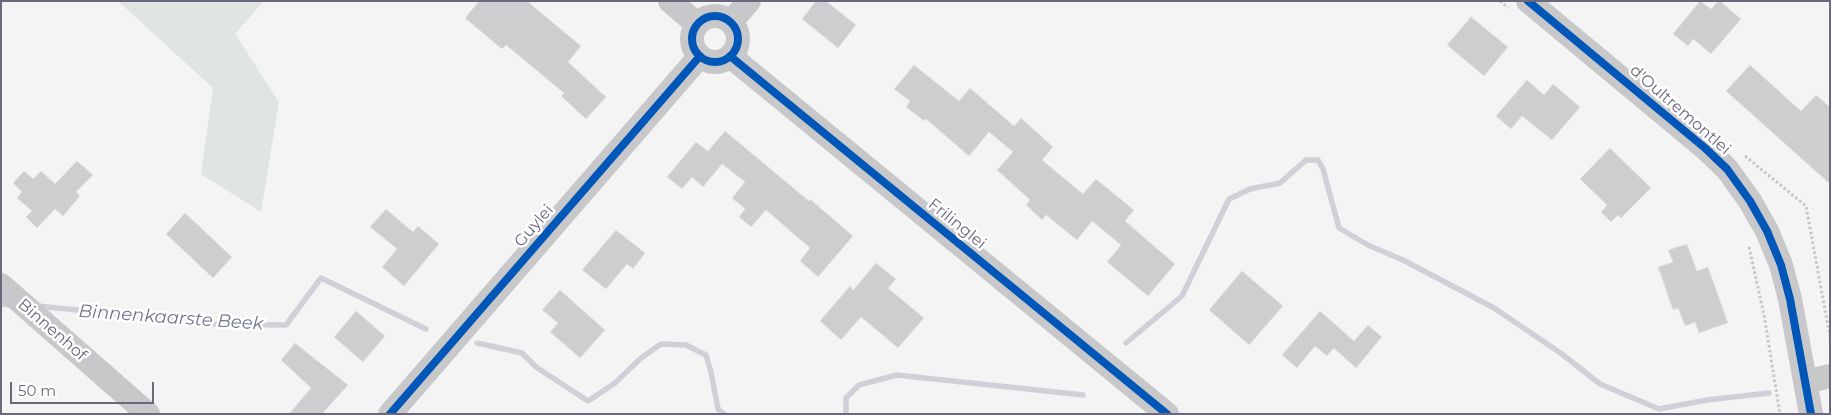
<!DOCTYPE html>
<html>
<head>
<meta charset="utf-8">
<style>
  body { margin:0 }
  #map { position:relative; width:1831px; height:415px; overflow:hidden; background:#f3f4f3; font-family:Montserrat,sans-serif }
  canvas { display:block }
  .frame { position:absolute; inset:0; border:2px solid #6b677f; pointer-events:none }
  .scale { position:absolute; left:10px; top:382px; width:144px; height:22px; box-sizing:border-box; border:2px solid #6b677f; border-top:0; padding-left:6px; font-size:15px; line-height:18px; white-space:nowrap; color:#6b677f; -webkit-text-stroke:4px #fff; paint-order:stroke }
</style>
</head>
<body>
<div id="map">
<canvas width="1831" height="415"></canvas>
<div class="frame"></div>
<div class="scale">50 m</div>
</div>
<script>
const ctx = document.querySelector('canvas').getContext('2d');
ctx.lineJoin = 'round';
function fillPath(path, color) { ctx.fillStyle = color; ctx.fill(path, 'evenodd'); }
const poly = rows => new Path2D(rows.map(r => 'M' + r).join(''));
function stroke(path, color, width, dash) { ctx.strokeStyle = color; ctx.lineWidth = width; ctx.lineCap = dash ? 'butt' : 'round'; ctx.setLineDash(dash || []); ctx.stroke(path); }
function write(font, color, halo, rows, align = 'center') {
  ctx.font = font + ' Montserrat,sans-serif'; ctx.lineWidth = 5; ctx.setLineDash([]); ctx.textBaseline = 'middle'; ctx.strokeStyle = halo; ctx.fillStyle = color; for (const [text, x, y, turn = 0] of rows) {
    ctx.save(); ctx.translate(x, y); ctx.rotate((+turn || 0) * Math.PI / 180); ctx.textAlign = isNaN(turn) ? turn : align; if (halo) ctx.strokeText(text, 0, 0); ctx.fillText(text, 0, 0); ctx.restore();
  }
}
fillPath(poly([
  [118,1,264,1,235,34,279,102,261,212,201,174,213,88]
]), '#e0e5e2');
stroke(poly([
  [1,304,13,305],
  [37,306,215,324,286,325,321,278,426,329],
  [477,343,522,353,536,367,588,401,615,383,641,358,661,344,686,345,706,355,711,372,718,409,724,414],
  [1126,343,1182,296,1229,199,1250,189,1280,183,1306,160,1318,160,1323,169,1339,228,1368,245,1405,261,1494,308,1562,354,1600,384,1659,409,1707,400,1769,393],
  [846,414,846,398,859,385,897,375,1083,395]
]), '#d0d0d8', 5.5);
const building = poly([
  [479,1,527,1,581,46,568,62,606,97,586,119,561,96,564,93,506,45,502,49,465,18,479,1],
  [816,1,826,1,856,25,838,48,802,19,816,1],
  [1700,1,1711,9,1718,1,1720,1,1741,19,1711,54,1693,39,1688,46,1673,34,1700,1],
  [1471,17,1508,47,1484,76,1447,45,1471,17],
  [914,65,959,101,970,88,1014,126,1021,118,1053,147,1042,160,1083,194,1096,179,1134,210,1125,221,1175,264,1148,296,1107,262,1121,245,1092,221,1077,240,1046,215,1042,220,1026,205,1030,200,997,170,1013,152,989,132,969,156,926,119,924,121,906,107,910,101,894,89,914,65],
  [1750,65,1801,111,1816,95,1830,107,1830,184,1726,91,1750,65],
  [1527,80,1544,95,1553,84,1580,107,1552,140,1522,116,1511,129,1496,116,1527,80],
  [725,131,809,201,810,199,853,236,818,277,800,261,810,248,766,210,751,227,739,217,745,209,732,198,745,182,722,164,703,187,692,177,682,189,667,177,696,142,708,151,725,131],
  [1610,148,1651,188,1621,218,1618,215,1611,222,1601,212,1607,205,1580,179,1610,148],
  [77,161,93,175,76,192,80,196,63,216,55,209,37,228,26,217,32,211,17,198,22,192,13,183,24,171,33,179,41,171,55,184,77,161],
  [386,209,413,232,418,226,439,244,404,286,382,267,397,249,370,227,386,209],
  [185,213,232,257,213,278,166,234,185,213],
  [616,230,645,253,633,269,627,264,606,289,582,270,616,230],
  [1687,244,1697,271,1708,267,1728,323,1699,333,1695,322,1685,326,1678,308,1673,310,1658,267,1673,262,1668,250,1687,244],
  [876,263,896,279,888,288,924,318,898,348,861,317,841,340,820,321,850,286,853,290,876,263],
  [1242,271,1283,306,1249,345,1209,310,1242,271],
  [560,290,605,330,580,358,550,332,558,323,542,310,560,290],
  [356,311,385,336,363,362,334,337,356,311],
  [1320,311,1354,341,1368,325,1382,337,1356,368,1334,348,1327,356,1315,346,1297,368,1282,355,1320,311],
  [295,343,348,385,322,414,289,414,311,388,281,360,295,343]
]);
fillPath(building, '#ceced0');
stroke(building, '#e2e3e2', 1);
stroke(poly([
  [1500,1,1508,8],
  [1745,156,1806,206,1830,337],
  [1749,247,1764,315,1780,414]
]), '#c6c6c7', 3, [2.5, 2.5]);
stroke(poly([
  [670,1,697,24],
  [1528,1,1705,148,1727,169,1750,201,1767,231,1781,265,1790,299,1811,414],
  '692 39a23 23 0 1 1 46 0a23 23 0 1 1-46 0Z',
  [731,22,749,1],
  [730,56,1167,414],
  [1,285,148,414],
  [1806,382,1830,376],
  [390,414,700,56]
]), '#c8c8ca', 24);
stroke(poly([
  [1528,1,1705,148,1727,169,1750,201,1767,231,1781,265,1790,299,1811,414],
  '692 39a23 23 0 1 1 46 0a23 23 0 1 1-46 0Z',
  [730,56,1167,414],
  [390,414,700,56]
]), '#0057b8', 8);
write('16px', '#6b677f', '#fff', [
  ["d'Oultremontlei",1680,110,41],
  ["Frilinglei",957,224,39],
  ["Guylei",534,226,-49],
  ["Binnenhof",52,330,41]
]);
write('italic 18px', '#727390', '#fff', [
  ["Binnenkaarste Beek",171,318,4]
]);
</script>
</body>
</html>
